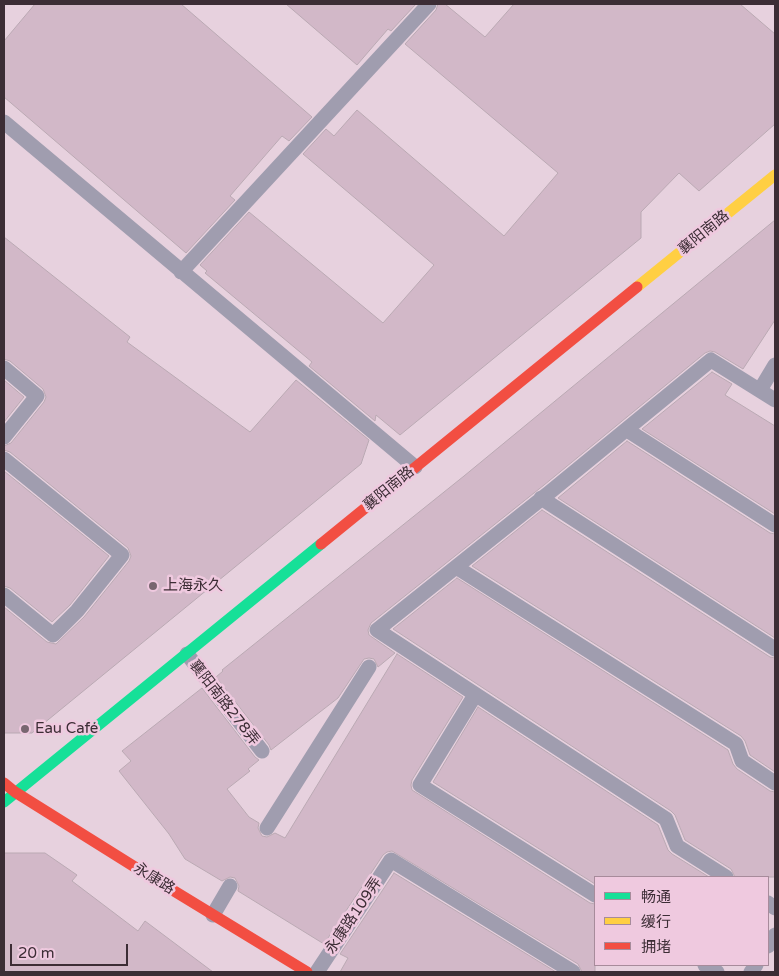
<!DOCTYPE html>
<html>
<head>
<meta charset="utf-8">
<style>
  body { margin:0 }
  #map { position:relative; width:779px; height:976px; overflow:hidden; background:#e7d1de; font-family:"Varela Round","Noto Sans SC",sans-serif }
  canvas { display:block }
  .frame { position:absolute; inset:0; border:5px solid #3c2d35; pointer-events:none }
  .legend { position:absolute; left:594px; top:876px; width:175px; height:90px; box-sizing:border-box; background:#efc9df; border:1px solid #a78b9b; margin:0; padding:6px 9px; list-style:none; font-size:15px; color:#3c2d35 }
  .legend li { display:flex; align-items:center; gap:10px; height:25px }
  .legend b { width:25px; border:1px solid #a78b9b }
  .scale { position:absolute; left:10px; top:944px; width:118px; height:22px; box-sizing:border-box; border:2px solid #3c2d35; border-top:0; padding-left:6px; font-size:15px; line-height:18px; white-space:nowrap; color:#3c2d35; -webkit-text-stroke:4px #efc9df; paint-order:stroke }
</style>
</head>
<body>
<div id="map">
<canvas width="779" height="976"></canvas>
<div class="frame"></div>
<ul class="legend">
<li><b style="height:6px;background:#16e098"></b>畅通</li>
<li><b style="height:6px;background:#ffcf43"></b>缓行</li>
<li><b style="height:6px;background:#f24e42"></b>拥堵</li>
</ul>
<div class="scale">20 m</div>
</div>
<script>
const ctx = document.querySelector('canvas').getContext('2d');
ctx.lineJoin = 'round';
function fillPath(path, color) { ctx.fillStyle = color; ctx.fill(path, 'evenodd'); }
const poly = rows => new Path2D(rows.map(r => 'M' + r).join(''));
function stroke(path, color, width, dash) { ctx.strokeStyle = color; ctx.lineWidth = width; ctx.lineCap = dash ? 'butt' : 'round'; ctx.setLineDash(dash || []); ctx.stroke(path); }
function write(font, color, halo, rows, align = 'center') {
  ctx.font = font + ' "Varela Round","Noto Sans SC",sans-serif'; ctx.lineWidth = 5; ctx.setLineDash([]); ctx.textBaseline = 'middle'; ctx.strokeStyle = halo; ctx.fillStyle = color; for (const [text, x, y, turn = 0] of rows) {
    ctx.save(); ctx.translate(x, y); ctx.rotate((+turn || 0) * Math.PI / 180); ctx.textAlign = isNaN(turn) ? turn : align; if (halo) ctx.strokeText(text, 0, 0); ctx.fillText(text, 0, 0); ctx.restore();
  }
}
const building = poly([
  [35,4,181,4,312,117,289,141,282,136,230,196,235,200,186,253,4,97,4,41,35,4],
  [286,4,416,4,391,31,388,29,357,65,286,4],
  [438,4,445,4,485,37,514,4,740,4,775,34,775,124,699,191,679,173,641,212,641,238,400,435,376,415,375,421,309,366,312,362,205,273,207,271,200,265,249,212,383,323,434,265,303,154,326,129,334,136,357,110,504,236,558,173,405,44,436,10,438,4],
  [775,220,775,320,743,369,715,352,710,351,705,353,544,485,371,623,368,630,369,635,395,653,378,667,374,659,369,658,364,659,338,698,271,750,269,745,216,677,223,671,222,670,464,476,775,220],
  [4,237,130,337,127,342,250,432,296,380,369,440,361,464,32,733,4,733,4,607,47,642,56,644,84,617,129,561,131,556,128,548,10,452,4,450,4,446,11,443,44,402,46,397,43,389,10,361,4,359,4,237],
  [712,372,732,384,725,395,775,426,775,514,642,429,712,372],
  [4,380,24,397,4,422,4,380],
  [627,441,770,533,775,534,775,638,558,498,627,441],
  [4,471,109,556,70,605,52,622,10,588,4,586,4,471],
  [542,510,770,657,775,658,775,772,750,755,745,741,741,736,472,566,542,510],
  [457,578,728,750,733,764,737,769,770,791,775,792,775,877,735,877,731,869,685,840,675,815,671,811,393,629,457,578],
  [397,654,463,697,412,780,411,785,412,790,590,903,595,904,595,972,582,972,578,964,392,851,387,852,383,855,324,944,238,891,239,886,235,878,230,877,222,881,185,859,169,834,119,771,131,761,122,751,202,688,255,757,259,760,248,769,250,771,227,789,249,817,259,823,258,828,262,836,267,837,275,833,285,838,397,654],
  [478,707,658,825,668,850,672,854,709,877,595,877,595,884,433,782,478,707],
  [4,853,45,853,77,875,72,881,138,931,145,921,213,972,4,972,4,853],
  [394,873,556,972,340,972,348,958,340,954,394,873]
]);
fillPath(building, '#d2b8c8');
stroke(building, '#baa9b3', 1);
stroke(poly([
  [4,122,415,467],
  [181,272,429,4],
  [4,368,37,396,4,437],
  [760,390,775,365],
  [627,430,775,525],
  [4,459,122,555,77,611,53,635,4,595],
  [541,498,775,649],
  [456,567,736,744,742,761,775,783],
  [187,654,262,751],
  [475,695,420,785,595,895],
  [267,828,369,667],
  [726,877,677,846,666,819,377,630,550,492,711,360,775,400],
  [768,903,775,908],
  [213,915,230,886],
  [768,946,775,935],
  [705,965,717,972],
  [317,972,391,860,573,972],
  [751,972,756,965]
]), '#a09daf', 15);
stroke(poly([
  [4,802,321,544]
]), '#16e098', 11);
stroke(poly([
  [637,287,775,175]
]), '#ffcf43', 11);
stroke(poly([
  [321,544,637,287],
  [4,783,15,792,138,869,307,972]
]), '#f24e42', 11);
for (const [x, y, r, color] of [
  [153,586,5,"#786670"],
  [25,729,5,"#786670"]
]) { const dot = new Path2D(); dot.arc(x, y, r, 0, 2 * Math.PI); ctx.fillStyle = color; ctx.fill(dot); stroke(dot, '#efc9df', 2); }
write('15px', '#3c2d35', '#efc9df', [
  ["襄阳南路",704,233,-39],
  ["襄阳南路",389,489,-39],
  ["襄阳南路278弄",224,703,52],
  ["永康路",154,879,32],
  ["永康路109弄",354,916,-56]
]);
write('15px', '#3c2d35', '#efc9df', [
  ["上海永久",163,586],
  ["Eau Café",35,729]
], 'left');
</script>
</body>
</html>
